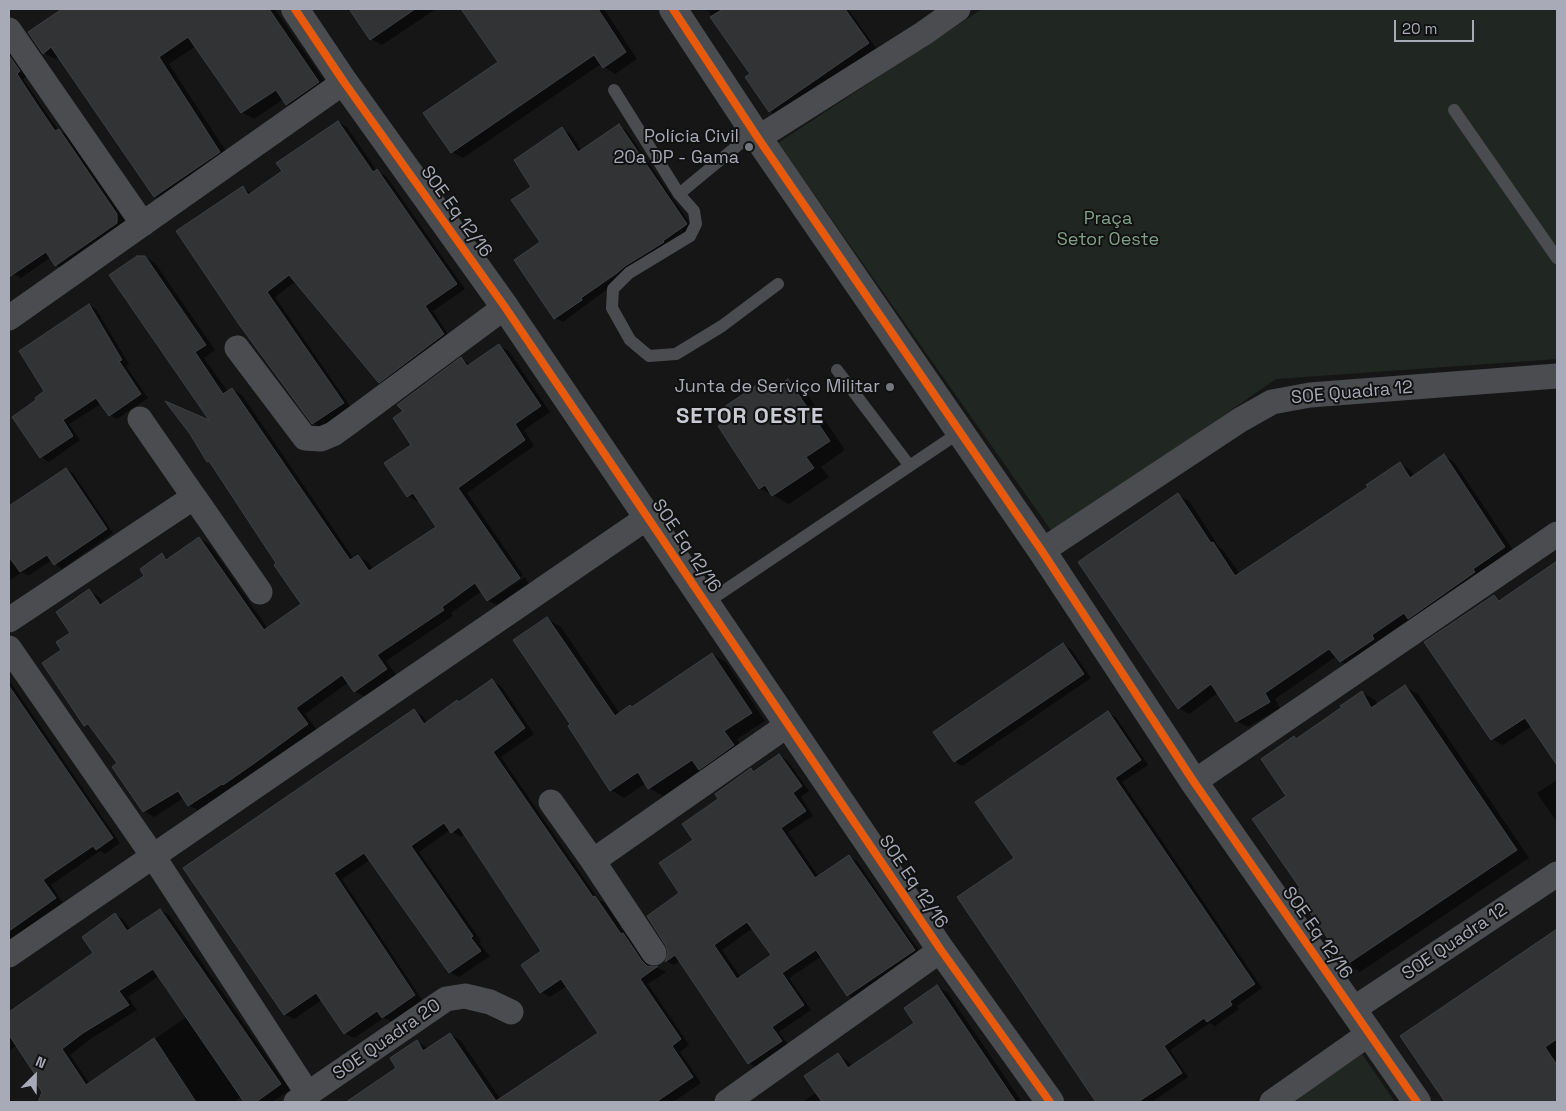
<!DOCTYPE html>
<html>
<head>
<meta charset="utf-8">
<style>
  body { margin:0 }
  #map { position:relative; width:1566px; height:1111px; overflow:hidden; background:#161617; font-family:"Space Grotesk",sans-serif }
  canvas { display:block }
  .frame { position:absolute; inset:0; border:10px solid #a8abb7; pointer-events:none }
  .north { position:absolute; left:10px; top:1051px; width:50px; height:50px; -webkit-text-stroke:4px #111112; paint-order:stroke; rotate:23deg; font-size:14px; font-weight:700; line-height:20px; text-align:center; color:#a8abb7 }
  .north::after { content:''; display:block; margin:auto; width:18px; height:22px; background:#a8abb7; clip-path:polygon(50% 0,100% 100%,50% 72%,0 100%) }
  .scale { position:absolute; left:1394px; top:20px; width:80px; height:22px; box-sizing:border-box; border:2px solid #a8abb7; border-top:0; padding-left:6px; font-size:15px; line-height:18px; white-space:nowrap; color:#a8abb7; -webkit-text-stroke:4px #111112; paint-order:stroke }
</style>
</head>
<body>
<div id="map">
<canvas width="1566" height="1111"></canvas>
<div class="frame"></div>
<div class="north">N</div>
<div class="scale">20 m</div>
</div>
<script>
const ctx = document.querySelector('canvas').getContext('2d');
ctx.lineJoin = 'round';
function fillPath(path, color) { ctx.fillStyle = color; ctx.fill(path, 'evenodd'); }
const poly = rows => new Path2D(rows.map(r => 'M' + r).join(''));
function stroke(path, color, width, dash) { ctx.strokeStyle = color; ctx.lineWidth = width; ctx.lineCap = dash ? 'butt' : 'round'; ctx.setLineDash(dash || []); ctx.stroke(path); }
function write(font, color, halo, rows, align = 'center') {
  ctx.font = font + ' "Space Grotesk",sans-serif'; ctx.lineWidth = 4; ctx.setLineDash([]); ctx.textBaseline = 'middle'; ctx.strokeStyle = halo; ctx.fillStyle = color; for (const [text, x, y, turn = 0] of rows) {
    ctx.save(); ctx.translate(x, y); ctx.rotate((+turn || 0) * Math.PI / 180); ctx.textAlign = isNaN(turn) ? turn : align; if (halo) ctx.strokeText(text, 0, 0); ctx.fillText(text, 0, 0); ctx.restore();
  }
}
fillPath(poly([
  [982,9,1557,9,1557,359,1276,379,1053,533,778,143],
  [1362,1054,1395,1102,1294,1102]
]), '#202722');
fillPath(poly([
  [64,9,275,9,330,89,299,111,287,104,284,99,254,119,242,112,196,46,169,64,231,159,166,203,155,196,59,56,55,59,44,53,30,32],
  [345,9,436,9,382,45,371,39,352,13],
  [463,9,533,9,542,22,563,9,604,9,637,59,615,74,604,67,601,64,463,158,452,152,499,62],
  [701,9,848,9,876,48,777,116,770,111,751,74,708,11],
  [9,51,27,76,23,79,43,108,58,130,66,134,124,220,124,227,64,269,56,265,51,257,21,278,13,274,9,267],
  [338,122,347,127,377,171,386,176,465,289,433,311,451,339,388,387,380,382,296,281,275,297,352,409,322,428,313,423,239,322,243,187,252,194,284,172],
  [619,126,626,130,694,229,633,270,563,322,555,318,533,187,562,129,570,133,582,151],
  [145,257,155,263,215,350,204,358,228,392,232,389,242,395,354,559,358,556,368,562,374,570,438,527,420,501,418,502,408,496,413,445,461,359,471,365,499,346,509,351,550,412,524,430,534,446,467,493,523,575,490,597,490,600,525,577,529,584,498,606,488,600,482,591,451,613,453,616,386,661,396,675,365,697,355,691,349,682,305,714,317,730,198,810,188,805,184,798,154,817,144,811,114,767,119,763,94,730,85,725,44,664,63,650,89,591,99,597,104,604,146,576,162,555,169,559,199,538,209,544,268,629,303,605,212,463,208,461,213,423],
  [89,305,96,309,129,364,126,366,148,398,117,419,110,415,101,404,69,424,80,440,49,462,41,457,14,417,38,400,45,391],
  [788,380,804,389,845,450,821,467,829,477,789,504,760,488,763,382,775,389],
  [1444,456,1454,462,1515,553,1351,667,1340,661,1337,656,1275,699,1280,708,1248,727,1237,721,1218,693,1189,714,1179,708,1178,495,1189,501,1219,547,1223,550,1240,574,1369,488,1400,464,1410,470,1414,476],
  [66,469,73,473,113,533,62,569,55,564,52,560,28,576,22,572,9,581,9,507],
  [1557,562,1557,744,1553,747,1532,726,1503,745,1492,739,1494,596,1501,600],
  [547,619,561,627,620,714,633,708,712,654,726,662,765,721,737,739,747,753,702,770,663,796,649,788,646,783,624,798,611,790,571,725],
  [1063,645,1071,649,1091,678,962,766,955,761],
  [9,680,120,843,105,854,100,851,51,885,63,903,9,941],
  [492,681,501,686,534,734,501,757,599,900,604,902,627,936,633,940,651,968,658,968,666,972,648,984,689,1045,680,1052,701,1083,673,1102,349,1102,398,1069,417,1042,429,1049,450,1034,461,1041,501,1100,600,1033,567,986,550,997,541,992,543,952,465,834,461,837,450,830,419,852,481,941,479,943,490,956,459,977,450,972,370,860,342,879,423,1001,392,1022,384,1018,354,1038,345,1033,322,1000,294,1019,284,1014,184,869,414,711,423,716,427,723,460,703],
  [1405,687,1418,694,1529,858,1360,972,1346,964,1302,888,1288,796,1294,738,1297,739,1344,707,1362,692,1375,700,1378,705],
  [1108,713,1116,717,1148,765,1122,782,1262,988,1237,1006,1239,1009,1215,1026,1210,1023,1170,1050,1188,1077,1152,1102,1097,1102,959,898,1016,859],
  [779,756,787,760,809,791,801,797,813,816,788,832,819,877,849,856,857,861,922,955,856,1000,848,995,822,956,789,978,811,1010,779,1032,789,1046,757,1068,749,1063,680,961,674,965,666,961,695,840,720,799,751,770,755,773],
  [753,928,772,956,741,978,722,950],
  [1557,780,1557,822,1537,793],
  [160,910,169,915,290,1090,272,1102,246,1102,242,1096,234,1102,51,1102,34,1078,37,1076,17,1045,9,1051,9,1012,95,953,115,915,124,920,131,930],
  [159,976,188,1016,90,1084,70,1055,92,1038,137,1010,128,997],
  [1557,931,1557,1102,1447,1102,1401,1036],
  [937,987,947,992,1022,1102,802,1102,817,1092,838,1055,848,1061,853,1067,916,1023]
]), '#0007');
const building = poly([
  [62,9,269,9,319,82,286,105,276,90,241,113,188,37,159,57,220,152,154,197,51,47,43,54,28,32,62,9],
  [349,9,415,9,370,40,349,9],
  [461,9,598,9,626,52,603,68,594,55,451,153,423,113,498,62,461,9],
  [723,9,845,9,869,43,769,112,745,77,750,74,710,17,723,9],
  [9,55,20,71,17,74,36,103,55,131,59,129,117,214,117,223,55,266,46,252,9,277,9,55],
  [338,121,373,172,377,169,457,284,425,306,444,334,379,383,289,275,267,292,344,403,312,424,238,323,176,231,243,186,248,195,282,171,276,163,338,121],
  [619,124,687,224,663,241,664,242,625,266,617,273,581,298,582,300,554,319,514,260,540,242,511,200,531,187,514,160,562,127,578,152,619,124],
  [137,256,145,256,206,345,195,352,223,394,232,388,350,560,358,555,369,571,436,527,413,493,407,497,384,463,411,445,393,418,403,411,397,405,461,357,467,366,499,344,541,406,515,424,525,440,458,488,520,578,487,601,475,583,442,607,444,610,377,655,387,669,354,692,342,675,296,708,308,724,256,762,223,785,222,784,188,806,178,791,143,812,112,767,117,763,88,724,84,726,42,663,61,650,56,642,70,633,56,612,89,589,100,605,144,576,140,569,162,553,166,560,199,537,264,630,301,604,274,565,276,563,209,461,207,462,190,434,165,401,209,420,109,275,137,256],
  [89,304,122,360,119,361,141,394,109,416,96,398,63,420,73,436,40,458,12,417,36,400,35,398,44,391,19,351,89,304],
  [788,379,830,441,806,457,814,468,772,496,765,485,759,489,718,426,722,423,715,413,763,381,770,391,788,379],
  [1444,454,1505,547,1473,569,1475,572,1408,619,1404,613,1372,635,1374,639,1340,662,1329,649,1265,693,1270,702,1236,722,1211,684,1178,709,1078,562,1178,493,1211,543,1213,542,1235,576,1368,487,1366,485,1400,462,1410,478,1444,454],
  [66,468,107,529,54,565,47,555,20,572,9,557,9,506,66,468],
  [1557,561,1557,765,1525,718,1491,740,1424,642,1494,595,1499,601,1557,561],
  [547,617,615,716,630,705,632,707,712,653,752,713,724,731,734,745,699,770,692,760,648,789,638,772,610,791,568,726,570,724,513,640,547,617],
  [1063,643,1084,674,954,762,933,732,1063,643],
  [492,679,525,728,493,752,593,897,595,896,621,934,623,933,642,961,647,966,654,967,658,966,640,979,681,1039,672,1046,693,1077,656,1102,346,1102,396,1068,390,1058,417,1040,423,1051,450,1033,496,1101,598,1033,561,979,540,993,521,965,541,951,459,827,451,833,444,823,411,846,473,936,471,938,481,951,449,973,364,853,334,873,415,995,382,1018,377,1011,344,1034,316,993,284,1015,183,868,414,709,424,724,457,700,459,702,492,679],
  [1405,685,1517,850,1346,965,1295,891,1300,888,1252,819,1286,796,1261,759,1294,736,1296,739,1342,707,1340,706,1362,691,1371,708,1405,685],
  [9,686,113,838,96,850,93,846,43,880,56,898,9,931,9,686],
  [1108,711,1141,760,1115,778,1255,984,1230,1001,1232,1005,1207,1022,1204,1018,1164,1046,1182,1073,1138,1102,1096,1102,957,897,1014,858,975,802,1108,711],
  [779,754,802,786,793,793,806,811,781,828,815,878,849,855,915,950,847,996,816,950,782,973,804,1005,772,1027,782,1041,748,1064,675,955,665,962,668,953,666,946,647,916,679,893,659,863,693,840,682,824,718,799,715,794,751,768,753,772,779,754],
  [747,922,771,955,737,979,714,945,747,922],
  [160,909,281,1084,256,1102,244,1102,153,969,119,991,129,1005,83,1033,62,1049,86,1085,154,1038,196,1102,38,1102,42,1092,33,1078,36,1076,9,1035,9,1012,93,953,82,937,115,913,127,931,160,909],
  [1557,929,1557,1039,1545,1047,1557,1065,1557,1102,1445,1102,1400,1036,1557,929],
  [937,985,1016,1102,822,1102,804,1076,838,1053,848,1068,914,1023,904,1008,937,985]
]);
fillPath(building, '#323335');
stroke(building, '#3f4043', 1);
stroke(poly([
  [614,90,679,194,754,132],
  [1454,110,1557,258],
  [679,194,694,211,696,224,690,236,629,273,613,289,612,308,630,340,649,356,676,354,722,326,778,284],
  [837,370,909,465],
  [706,603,960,432]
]), '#4b4c4f', 12);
stroke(poly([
  [9,30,143,224],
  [758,138,924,33,958,9],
  [9,318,344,82],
  [237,348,305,438,321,439,333,434,351,421,505,307],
  [194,497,260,592],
  [1042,551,1240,420,1272,402,1310,395,1557,376],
  [9,620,194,497,140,419],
  [9,648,153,856,308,1094],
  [1194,782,1557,534],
  [551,802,593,861,789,724],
  [593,861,654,953],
  [9,955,648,517],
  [1352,1010,1557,874],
  [296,1102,446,999,465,996,490,1002,511,1012],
  [727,1102,941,950],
  [1272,1102,1370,1033]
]), '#4b4c4f', 25);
stroke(poly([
  [295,9,344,82,505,307,941,950,1050,1102],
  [673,9,758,138,1042,551,1194,782,1417,1102]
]), '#4b4c4f', 28);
stroke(poly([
  [295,9,344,82,505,307,941,950,1050,1102],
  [673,9,758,138,1042,551,1194,782,1417,1102]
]), '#e8590c', 8);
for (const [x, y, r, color] of [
  [749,147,5,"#75777f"],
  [890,387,5,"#75777f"]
]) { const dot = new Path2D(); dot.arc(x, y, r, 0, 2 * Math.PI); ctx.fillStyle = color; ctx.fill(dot); stroke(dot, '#111112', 2); }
write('18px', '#a8abb7', '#111112', [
  ["Polícia Civil",739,137],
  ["20a DP - Gama",739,158],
  ["Junta de Serviço Militar",880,387]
], 'right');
write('18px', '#a8abb7', '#111112', [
  ["SOE Eq 12/16",456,212,54],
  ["SOE Quadra 12",1352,393,-5],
  ["SOE Eq 12/16",686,546,56],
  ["SOE Eq 12/16",913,882,56],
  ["SOE Eq 12/16",1317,933,55],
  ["SOE Quadra 12",1455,942,-34],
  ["SOE Quadra 20",387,1040,-35]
]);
write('18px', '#80a187', '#111112', [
  ["Praça",1108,219],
  ["Setor Oeste",1108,240]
]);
ctx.letterSpacing = '1px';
write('bold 22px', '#c9cad3', '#111112', [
  ["SETOR OESTE",750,417]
]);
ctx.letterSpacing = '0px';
</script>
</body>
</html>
